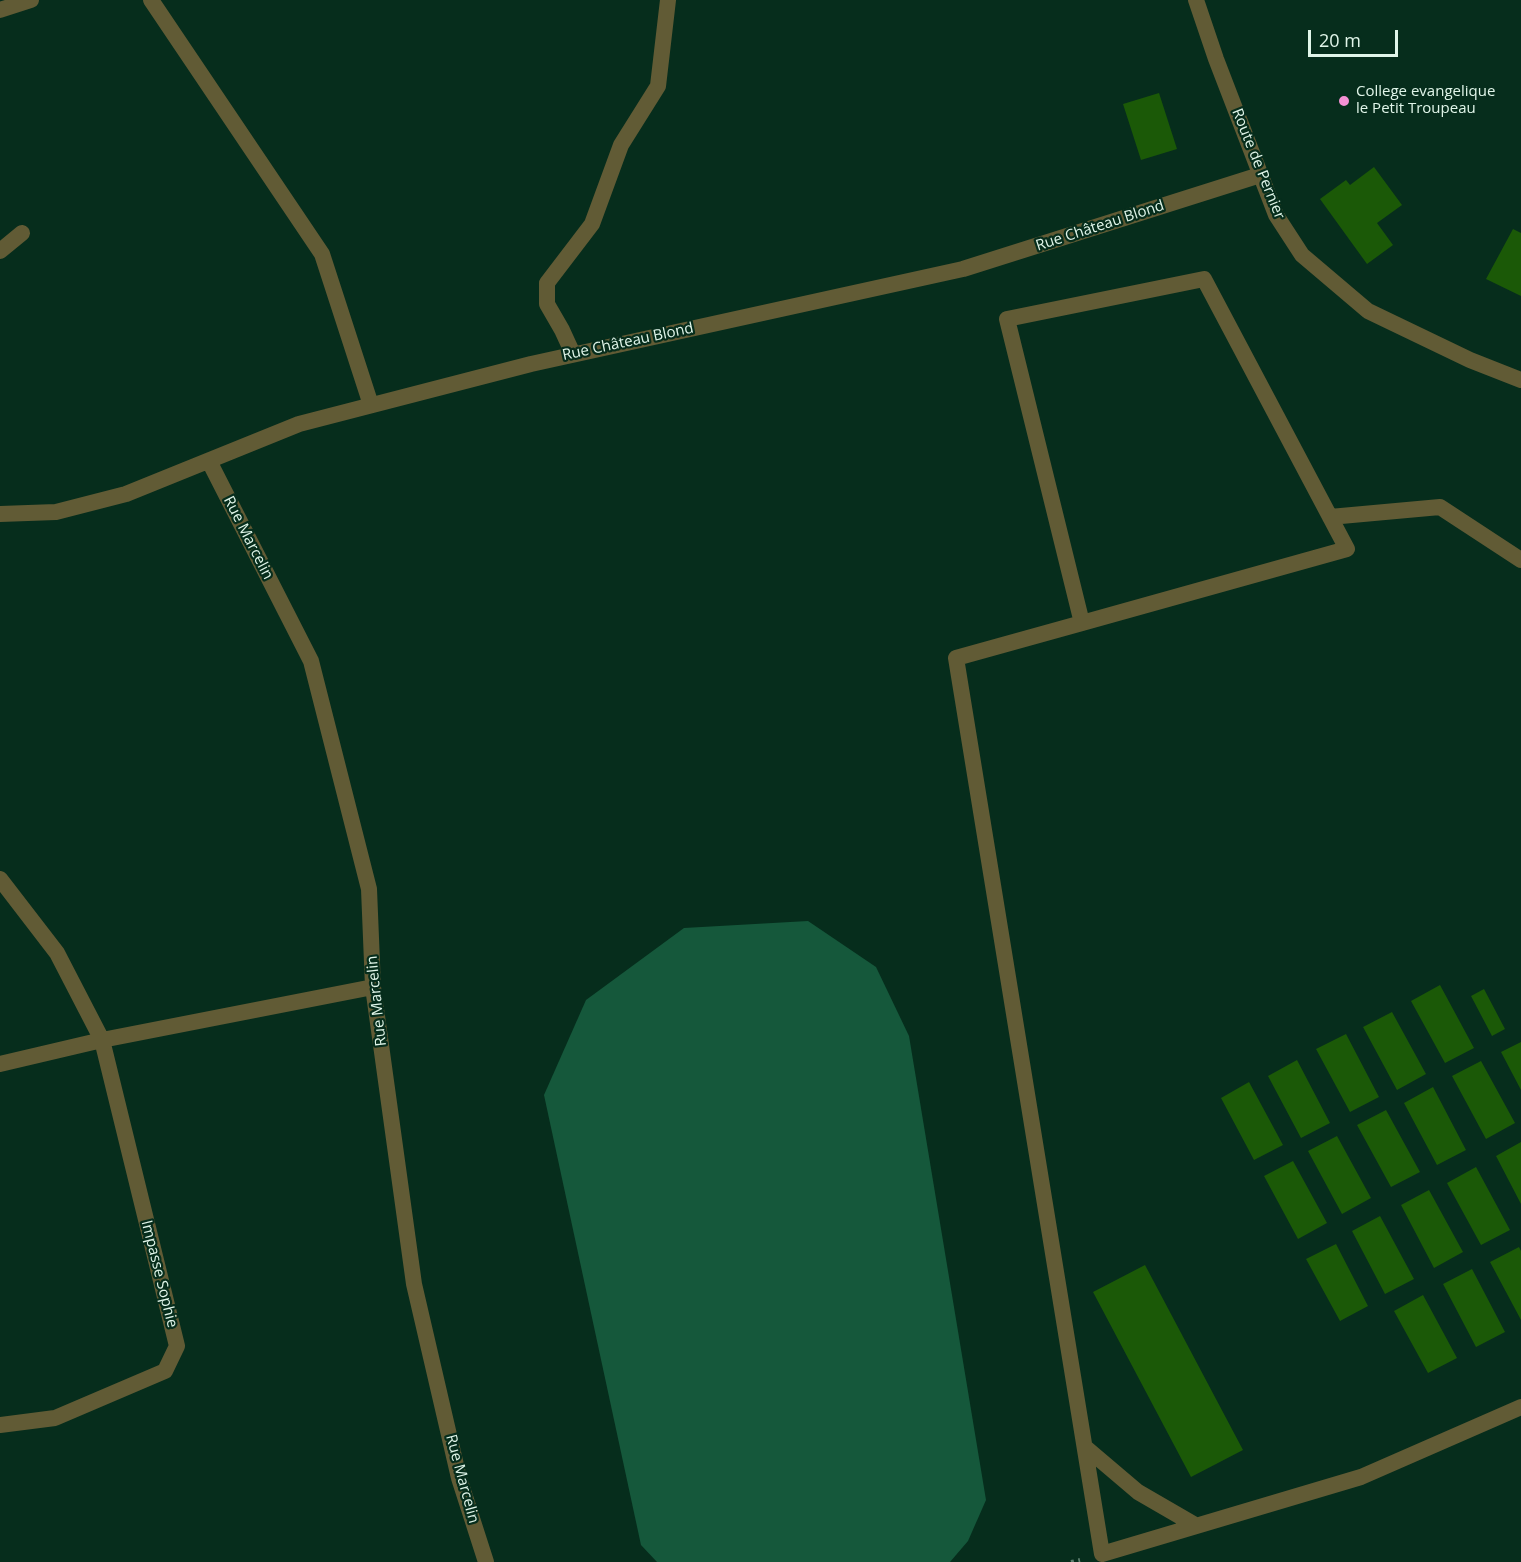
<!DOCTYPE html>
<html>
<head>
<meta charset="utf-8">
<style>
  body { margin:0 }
  #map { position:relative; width:1521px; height:1562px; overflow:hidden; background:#062d1c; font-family:"Open Sans",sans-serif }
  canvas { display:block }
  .scale { position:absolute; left:1308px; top:30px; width:90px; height:27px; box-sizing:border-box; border:3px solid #e0f5e9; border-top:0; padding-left:8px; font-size:18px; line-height:21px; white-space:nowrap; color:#e0f5e9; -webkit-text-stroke:4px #062d1c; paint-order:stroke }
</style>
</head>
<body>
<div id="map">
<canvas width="1521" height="1562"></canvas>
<div class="scale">20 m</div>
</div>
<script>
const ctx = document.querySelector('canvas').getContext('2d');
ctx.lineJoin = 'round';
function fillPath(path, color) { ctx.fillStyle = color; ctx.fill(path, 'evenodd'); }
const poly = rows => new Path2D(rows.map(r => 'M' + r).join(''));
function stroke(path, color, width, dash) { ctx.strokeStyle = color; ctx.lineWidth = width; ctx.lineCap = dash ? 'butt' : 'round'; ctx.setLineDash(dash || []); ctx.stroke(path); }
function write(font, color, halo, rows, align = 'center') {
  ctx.font = font + ' "Open Sans",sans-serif'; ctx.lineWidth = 4.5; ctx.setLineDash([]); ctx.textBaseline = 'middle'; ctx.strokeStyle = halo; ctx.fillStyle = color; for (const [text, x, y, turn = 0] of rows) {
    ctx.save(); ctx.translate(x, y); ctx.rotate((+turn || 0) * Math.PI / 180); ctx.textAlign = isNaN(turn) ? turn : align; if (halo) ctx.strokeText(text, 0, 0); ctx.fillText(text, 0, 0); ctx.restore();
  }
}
fillPath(poly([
  [808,921,876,967,909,1036,986,1500,968,1541,950,1562,657,1562,641,1545,544,1095,586,1000,684,928]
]), '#15583b');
fillPath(poly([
  [1159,93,1177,149,1141,160,1123,104],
  [1374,167,1402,205,1377,223,1393,245,1367,264,1320,199,1346,180,1350,185],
  [1513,229,1521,233,1521,296,1486,279],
  [1440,985,1474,1048,1445,1063,1411,1001],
  [1484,989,1505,1029,1492,1036,1471,996],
  [1392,1012,1426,1074,1397,1090,1363,1027],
  [1346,1034,1379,1097,1350,1112,1316,1049],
  [1521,1042,1521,1090,1501,1052],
  [1297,1060,1330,1123,1301,1138,1268,1076],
  [1481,1061,1515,1123,1486,1139,1452,1076],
  [1249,1082,1283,1145,1254,1160,1221,1098],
  [1433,1087,1466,1150,1437,1165,1404,1103],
  [1386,1110,1420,1172,1391,1187,1357,1125],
  [1337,1136,1371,1198,1342,1214,1308,1151],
  [1521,1142,1521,1204,1496,1156],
  [1293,1161,1327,1223,1298,1239,1264,1176],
  [1476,1167,1510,1230,1481,1245,1447,1183],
  [1429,1190,1463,1252,1434,1268,1401,1205],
  [1380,1216,1414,1279,1385,1294,1352,1231],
  [1336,1244,1368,1306,1340,1321,1306,1259],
  [1519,1247,1521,1251,1521,1320,1490,1262],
  [1145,1265,1243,1450,1191,1477,1093,1292],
  [1472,1269,1505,1332,1476,1347,1443,1284],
  [1423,1295,1457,1358,1428,1373,1394,1311]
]), '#1b5907');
stroke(poly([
  [1071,1562,1080,1560]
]), '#5e7e6f', 4, [3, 4.5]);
stroke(poly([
  [1330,517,1440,507,1521,560],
  [1082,623,1007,319,1204,279,1347,549,1082,623,956,658,1102,1554,1361,1477,1521,1407],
  [1085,1447,1138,1492,1195,1525]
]), '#615b35', 16);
stroke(poly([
  [151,0,322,254,371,405],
  [0,10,31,0],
  [0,251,22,233],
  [573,354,562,330,547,304,547,283,592,224,621,145,658,86,668,0],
  [209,461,311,661,369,889,373,987,414,1284,459,1478,486,1562],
  [0,514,56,512,126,494,299,424,531,364,963,269,1260,175],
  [0,879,57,953,102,1040,177,1346,165,1371,55,1418,0,1425],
  [0,1064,102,1040,373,987]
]), '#615b35', 16);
stroke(poly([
  [1196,0,1216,59,1276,215,1302,255,1368,311,1470,360,1521,380]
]), '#615b35', 16);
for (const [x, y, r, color] of [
  [1344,101,6,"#f491d4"]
]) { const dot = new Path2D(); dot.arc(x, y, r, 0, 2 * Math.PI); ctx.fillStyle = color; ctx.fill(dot); stroke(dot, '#062d1c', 2); }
write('15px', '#e0f5e9', '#062d1c', [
  ["College evangelique",1356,92],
  ["le Petit Troupeau",1356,109]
], 'left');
write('15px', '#e0f5e9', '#062d1c', [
  ["Route de Pernier",1258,164,68],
  ["Rue Château Blond",1100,226,-18],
  ["Rue Château Blond",628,342,-12],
  ["Rue Marcelin",248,538,63],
  ["Rue Marcelin",377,1001,-96],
  ["Impasse Sophie",159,1274,76],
  ["Rue Marcelin",462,1479,75]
]);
</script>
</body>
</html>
